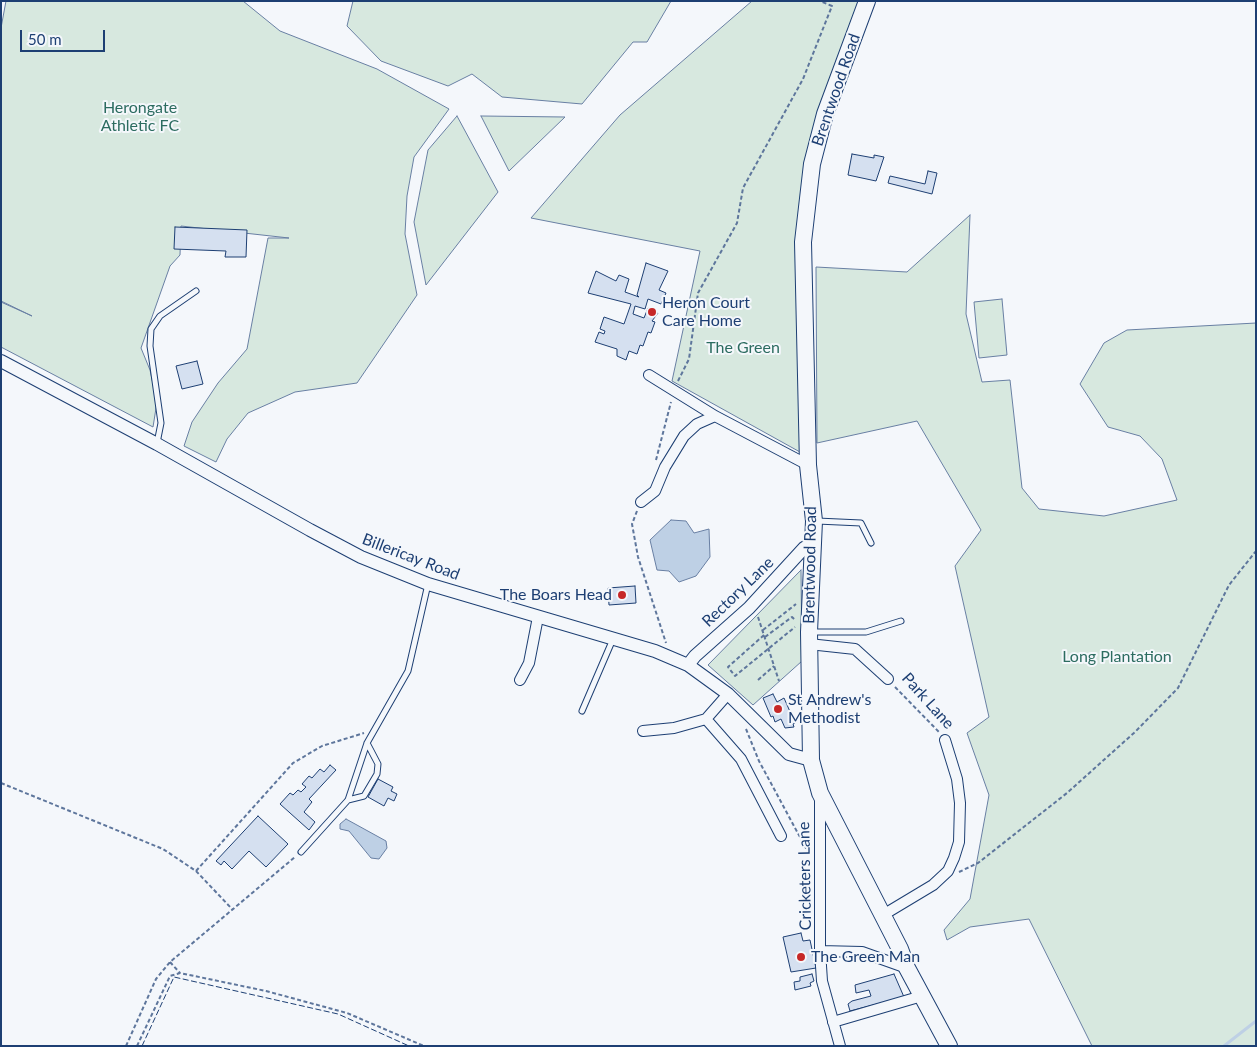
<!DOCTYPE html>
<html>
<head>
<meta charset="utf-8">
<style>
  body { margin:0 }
  #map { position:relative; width:1257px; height:1047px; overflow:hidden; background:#f4f7fb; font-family:Lato,sans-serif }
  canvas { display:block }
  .frame { position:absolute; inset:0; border:2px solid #1d3f73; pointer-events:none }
  .scale { position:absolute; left:20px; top:30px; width:85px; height:22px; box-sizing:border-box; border:2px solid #1d3f73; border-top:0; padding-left:6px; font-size:15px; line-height:18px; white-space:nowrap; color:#1d3f73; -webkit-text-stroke:4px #f4f7fb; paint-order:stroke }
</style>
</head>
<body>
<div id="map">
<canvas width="1257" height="1047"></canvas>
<div class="frame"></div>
<div class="scale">50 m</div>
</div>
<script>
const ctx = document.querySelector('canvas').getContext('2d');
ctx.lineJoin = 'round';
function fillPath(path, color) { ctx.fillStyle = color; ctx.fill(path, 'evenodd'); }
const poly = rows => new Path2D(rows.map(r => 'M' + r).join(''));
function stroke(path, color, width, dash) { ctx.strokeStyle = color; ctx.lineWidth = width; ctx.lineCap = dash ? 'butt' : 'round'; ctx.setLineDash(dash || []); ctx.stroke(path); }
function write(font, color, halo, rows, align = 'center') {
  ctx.font = font + ' Lato,sans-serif'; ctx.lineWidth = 4; ctx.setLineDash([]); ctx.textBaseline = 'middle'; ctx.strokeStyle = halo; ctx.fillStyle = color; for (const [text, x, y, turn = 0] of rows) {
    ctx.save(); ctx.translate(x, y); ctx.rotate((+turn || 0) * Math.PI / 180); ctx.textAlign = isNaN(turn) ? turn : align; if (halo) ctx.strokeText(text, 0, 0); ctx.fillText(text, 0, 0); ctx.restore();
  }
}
const green = poly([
  [6,1,243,1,280,31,377,69,449,109,414,157,407,196,405,234,417,295,357,383,295,392,248,413,227,439,216,462,184,446,192,422,218,383,247,349,268,238,289,238,181,226,180,255,170,266,141,348,150,370,157,402,153,427,1,347,1,302,32,316,1,301,1,28,6,1],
  [353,1,671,1,647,42,633,42,582,104,502,97,472,74,448,86,381,61,347,26,353,1],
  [752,1,867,1,812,164,809,457,672,381,700,251,531,218,620,115,752,1],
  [457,116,498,192,426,285,414,222,428,150,457,116],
  [481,116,565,117,509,171,481,116],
  [970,215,966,314,982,382,1010,380,1022,488,1039,509,1104,516,1177,500,1162,459,1140,436,1108,427,1080,384,1104,343,1127,330,1256,323,1256,1046,1092,1046,1029,919,970,927,947,940,944,930,970,899,989,795,967,733,989,717,955,566,981,530,917,421,817,443,816,267,907,272,970,215],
  [1002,299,1007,355,979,358,974,302,1002,299],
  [801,570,802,661,753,705,708,665,801,570]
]);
fillPath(green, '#d7e8df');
stroke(green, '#687fa3', 1);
const water = poly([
  [671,520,686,521,694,533,709,529,710,557,696,576,679,582,669,571,657,570,650,540,671,520],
  [346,819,386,841,387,848,379,859,371,858,349,831,340,829,340,824,346,819]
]);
fillPath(water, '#bed0e5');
stroke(water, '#687fa3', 1);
stroke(poly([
  [1224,1046,1256,1021]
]), '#bed0e5', 3);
const building = poly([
  [852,154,874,158,874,155,884,157,876,181,848,175,852,154],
  [928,171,937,173,932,194,888,183,890,176,925,184,928,171],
  [175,227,247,230,246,257,225,257,226,251,174,249,175,227],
  [646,263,668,271,659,290,666,293,661,304,648,299,645,309,635,306,633,314,644,318,648,308,658,313,652,321,655,322,651,333,648,332,643,346,640,345,637,354,629,351,626,360,617,356,617,349,595,342,599,332,604,334,605,331,600,329,604,317,624,324,631,304,588,293,596,271,616,281,619,275,629,279,625,292,639,297,637,295,646,263],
  [197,361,203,384,182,389,176,366,197,361],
  [635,586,636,603,609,605,608,588,635,586],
  [773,694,777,702,784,698,795,723,793,724,794,727,785,728,781,719,775,722,773,716,771,717,763,698,773,694],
  [330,765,336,770,309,799,312,802,304,812,315,822,309,830,280,804,290,793,293,795,298,790,301,792,306,787,302,784,309,776,312,778,320,769,324,772,330,765],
  [378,779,393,787,391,791,397,794,394,801,388,798,384,806,368,797,378,779],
  [258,816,288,844,266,867,249,851,232,869,224,861,221,865,216,861,258,816],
  [801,933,803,941,810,940,816,968,791,972,783,937,801,933],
  [812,974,814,981,810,983,811,986,795,990,794,982,800,981,800,977,812,974],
  [894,974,904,997,850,1011,848,1004,852,1001,871,996,869,990,856,993,855,985,894,974]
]);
fillPath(building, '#d5e0f0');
stroke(building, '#1d3f73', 1);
const service = poly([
  [157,443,161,423,150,346,151,329,160,316,196,291],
  [817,521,861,523,871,543],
  [811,632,866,632,901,621],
  [582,711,613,639],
  [348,800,364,796,377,774,378,764,367,743],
  [301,852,348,800,367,743,408,671,428,584]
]);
const minor = poly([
  [649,375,715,416,808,465],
  [641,502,655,491,665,467,684,436,697,424,715,416],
  [809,644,855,649,888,679],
  [520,680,529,663,538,617],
  [706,719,728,694],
  [643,731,674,728,706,719,741,759,781,836],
  [820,797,820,951,822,981,840,1046],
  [883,915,933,885,948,871,954,858,959,842,960,803,957,779,945,740],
  [820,951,862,952,907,968],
  [833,1022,922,996]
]);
const tertiary = poly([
  [1,361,157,444,310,530,361,557,428,584,655,651,688,665,728,694,789,754,811,760],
  [688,665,695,656,749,608,804,548,812,543]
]);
const primary = poly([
  [867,1,825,114,812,164,803,242,808,465,814,521,809,632,811,760,820,793,900,949,907,968,949,1046]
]);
stroke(service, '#1d3f73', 7);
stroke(minor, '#1d3f73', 12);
stroke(tertiary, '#1d3f73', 14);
stroke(primary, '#1d3f73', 18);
stroke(poly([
  [678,381,689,359,698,293,737,223,743,188,803,79,832,6,820,1],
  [656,460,671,402],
  [637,511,632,524,638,557,666,643],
  [758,617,779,681],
  [763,630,796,604],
  [764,635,728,667,735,676,795,627],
  [765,637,792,617,795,620],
  [758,680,774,666],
  [895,687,939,732],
  [746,729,759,761,808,852],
  [1,783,163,849,196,871,233,910],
  [196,871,293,763,322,746,364,733],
  [959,872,978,863,1067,793,1135,732,1178,688,1229,585,1256,551],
  [170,962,180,973],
  [126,1046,156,979,170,962,295,857],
  [137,1046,170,976,180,973,266,991,347,1013,424,1046]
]), '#5e769c', 2, [4, 2.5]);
stroke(service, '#f4f7fb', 5);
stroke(minor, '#f4f7fb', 10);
stroke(tertiary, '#f4f7fb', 12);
stroke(primary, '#f4f7fb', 16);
stroke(poly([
  [142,1046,174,977,338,1014,409,1046]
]), '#1d3f73', 1, [6, 2.5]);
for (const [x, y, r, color] of [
  [652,312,5,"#c62828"],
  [622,595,5,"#c62828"],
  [778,709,5,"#c62828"],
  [801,957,5,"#c62828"]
]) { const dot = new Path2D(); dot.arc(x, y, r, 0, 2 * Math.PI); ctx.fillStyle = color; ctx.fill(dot); stroke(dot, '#f4f7fb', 2); }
write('16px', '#1d3f73', '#f4f7fb', [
  ["Brentwood Road",836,90,-71],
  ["Billericay Road",411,557,21],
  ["Brentwood Road",810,565,-89],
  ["Rectory Lane",738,592,-44],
  ["Park Lane",928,701,48],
  ["Cricketers Lane",805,876,-91]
]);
write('16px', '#2c6c60', '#f4f7fb', [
  ["Herongate",140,108],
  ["Athletic FC",140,126],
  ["The Green",743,348],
  ["Long Plantation",1117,657]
]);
write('16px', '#1d3f73', '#f4f7fb', [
  ["Heron Court",662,303],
  ["Care Home",662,321],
  ["The Boars Head",612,595,"right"],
  ["St Andrew's",788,700],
  ["Methodist",788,718],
  ["The Green Man",811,957]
], 'left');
</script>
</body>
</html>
